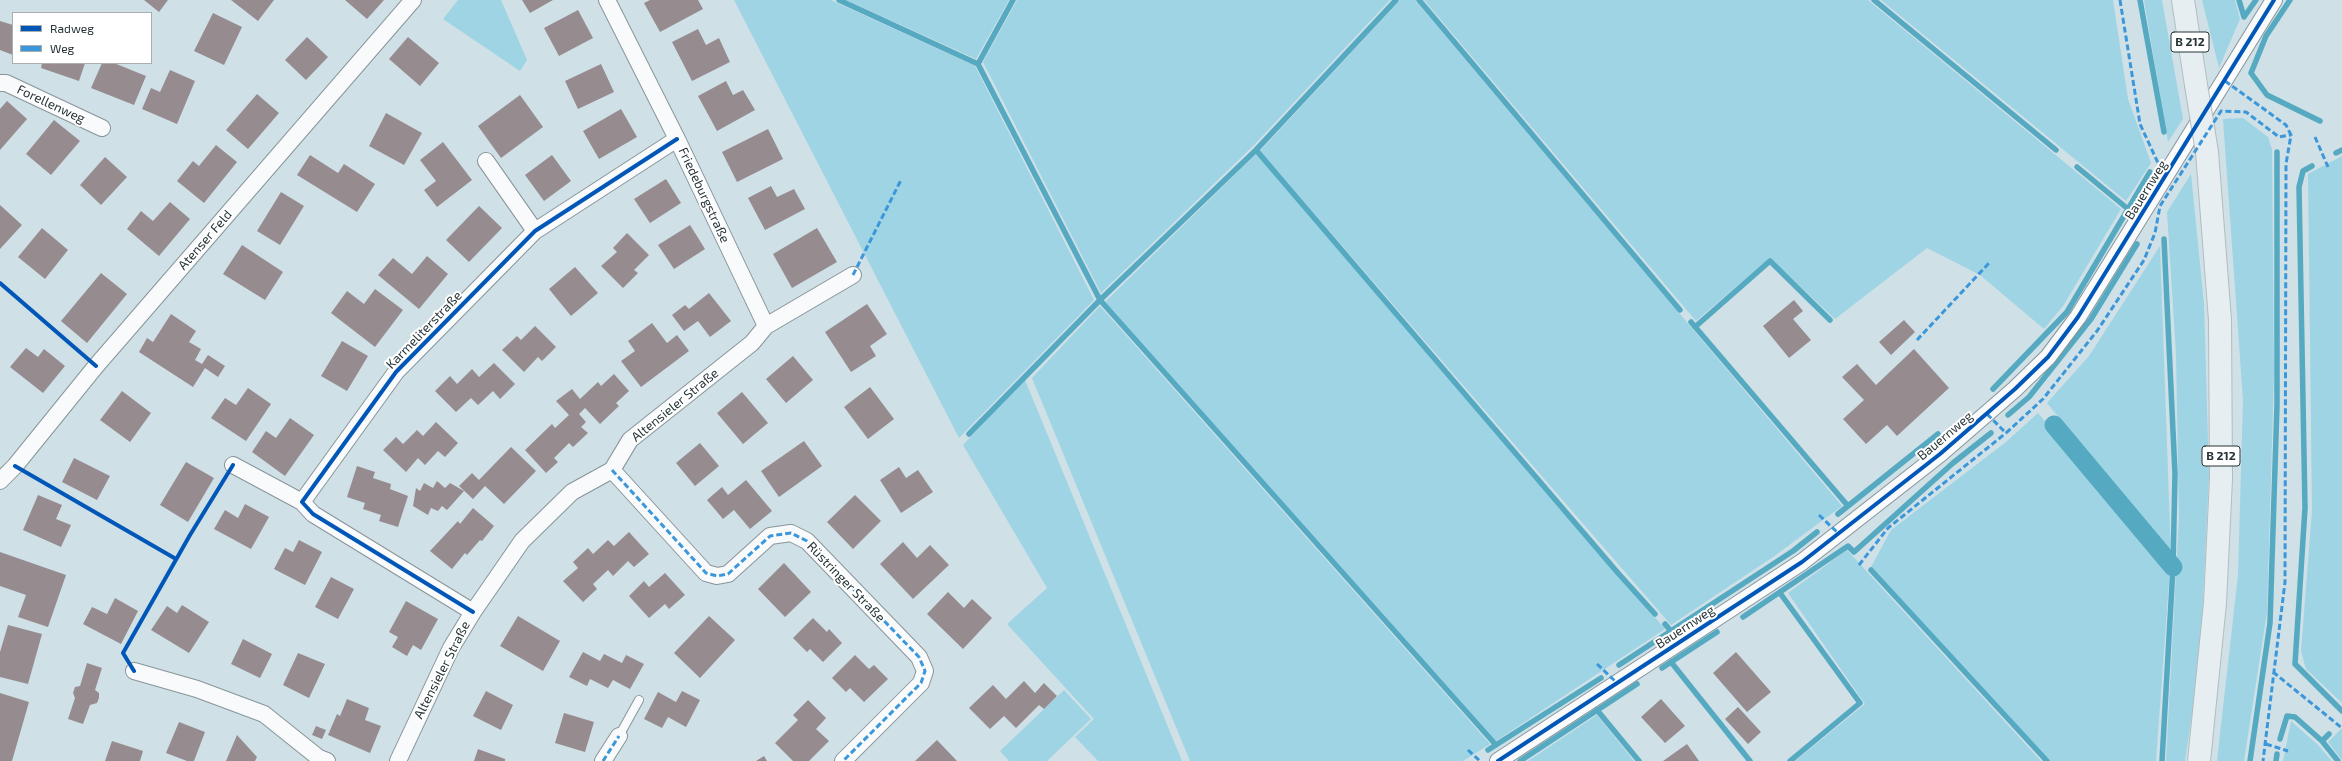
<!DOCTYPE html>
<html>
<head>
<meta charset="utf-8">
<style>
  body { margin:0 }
  #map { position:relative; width:2342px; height:761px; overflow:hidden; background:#cfe0e6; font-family:"Exo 2",sans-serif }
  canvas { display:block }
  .legend { position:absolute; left:12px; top:12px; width:140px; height:52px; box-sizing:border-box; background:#fff; border:1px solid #a9aeaf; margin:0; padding:5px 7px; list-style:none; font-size:12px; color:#273438 }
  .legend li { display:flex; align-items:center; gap:8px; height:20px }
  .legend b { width:20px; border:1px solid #a9aeaf }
</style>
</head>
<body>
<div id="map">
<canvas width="2342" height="761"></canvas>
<ul class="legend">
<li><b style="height:5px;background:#0057b8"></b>Radweg</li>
<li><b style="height:5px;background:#3b97d9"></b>Weg</li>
</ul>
</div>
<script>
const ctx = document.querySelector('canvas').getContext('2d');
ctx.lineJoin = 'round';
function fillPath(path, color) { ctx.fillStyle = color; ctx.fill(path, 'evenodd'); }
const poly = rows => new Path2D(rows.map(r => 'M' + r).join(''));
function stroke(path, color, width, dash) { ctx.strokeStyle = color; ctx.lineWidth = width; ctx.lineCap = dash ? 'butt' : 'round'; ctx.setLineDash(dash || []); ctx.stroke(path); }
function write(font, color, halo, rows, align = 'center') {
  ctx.font = font + ' "Exo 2",sans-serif'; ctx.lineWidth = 4; ctx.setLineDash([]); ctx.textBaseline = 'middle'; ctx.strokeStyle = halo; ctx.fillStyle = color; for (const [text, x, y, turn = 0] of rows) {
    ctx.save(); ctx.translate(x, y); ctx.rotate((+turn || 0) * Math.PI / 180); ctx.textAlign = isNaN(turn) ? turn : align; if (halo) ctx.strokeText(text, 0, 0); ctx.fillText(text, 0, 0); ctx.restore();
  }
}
fillPath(poly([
  [458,0,501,0,527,60,520,71,443,19],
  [734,0,831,0,975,66,1094,300,959,438],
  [846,0,1009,0,976,59],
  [1017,0,1390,0,1254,145,1101,293,983,62],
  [1400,0,1415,0,1842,506,1773,557,1671,625,1260,151],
  [1424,0,1868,0,2121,209,2063,306,2044,329,1980,275,1927,248,1835,319,1770,258,1696,321],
  [1881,0,2113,0,2128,99,2151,163,2126,201],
  [2144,0,2162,0,2183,119,2168,142],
  [2202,0,2235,0,2240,19,2219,68],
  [2243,118,2268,137,2272,149,2274,373,2267,612,2244,761,2217,761,2238,575,2243,400,2223,119],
  [1256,154,1665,629,1496,741,1105,302],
  [2342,156,2342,703,2306,669,2301,651,2312,511,2308,174],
  [2191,174,2204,304,2209,475,2200,662,2185,761,2166,761,2179,517,2176,354,2167,212],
  [2160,246,2171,557,2047,403,2089,356],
  [1100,306,1490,744,1463,761,1190,761,1032,378],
  [1025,380,1182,761,1098,761,1075,737,1094,719,1007,624,1047,588,963,445],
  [2038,413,2170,568,2156,761,2050,761,1871,567,1891,530,2006,442],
  [1847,550,2041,761,1795,761,1865,704,1788,593],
  [1064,690,1091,719,1047,761,1009,761,1000,751],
  [1597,715,1634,761,1528,761],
  [2291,721,2318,745,2332,761,2283,761],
  [2342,728,2342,760,2328,742]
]), '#9fd4e5');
stroke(poly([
  [839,0,978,64],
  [1013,0,978,64,1100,300,1496,745],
  [1419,0,1680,310],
  [1874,0,2056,150],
  [2140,0,2164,132],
  [2239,0,2244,17,2256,0],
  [2290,0,2266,36,2251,73,2267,95,2320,121],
  [1256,150,1618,573,1655,614],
  [2336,153,2342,150],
  [2312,166,2303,171,2299,187,2305,508,2295,664,2342,711],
  [2077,167,2128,209],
  [1691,322,1848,506],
  [1695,327,1770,261,1830,320],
  [1993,389,2067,312,2150,172],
  [2008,415,2029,397,2091,319,2137,244],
  [969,434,1100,300,1256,150,1396,0],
  [1838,514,1938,434],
  [1871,570,2047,761],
  [1780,593,1860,703,1790,761],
  [1743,617,1848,546,1854,552,1953,463,1991,433],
  [1665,624,1670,630],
  [1671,662,1750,761],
  [1619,665,1793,551,1817,532],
  [1662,668,1717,632],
  [1597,710,1639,761],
  [2280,739,2287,716,2295,717,2322,741,2338,761],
  [2322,741,2329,734],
  [1488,750,1601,678],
  [1520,761,1637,684],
  [2162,761,2173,567,2175,474,2164,239],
  [2250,761,2270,623,2277,405,2277,152],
  [2276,761,2277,754]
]), '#55a9c0', 5.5);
stroke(poly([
  [2054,425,2173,567]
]), '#55a9c0', 19);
fillPath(poly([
  [144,0,168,0,159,12],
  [231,0,274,0,258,21],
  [345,0,384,0,367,19],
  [522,0,553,0,530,13],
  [650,0,698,0,703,9,660,32,644,3],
  [578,10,593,38,559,56,544,28],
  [213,13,242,27,224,65,194,51],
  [0,21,13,25,13,55,0,50],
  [698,29,706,45,719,38,730,62,692,81,672,42],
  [307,37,328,57,306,80,285,60],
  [408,37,439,63,420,86,389,59],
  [42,63,85,63,79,81,41,68],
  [102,63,114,63,146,76,134,105,91,88],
  [601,64,614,92,578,109,565,81],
  [170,70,195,81,177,124,142,109,151,88,160,92],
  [726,81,733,95,743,90,755,110,717,131,698,96],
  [257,94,279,113,248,149,226,130],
  [520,95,543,127,501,158,478,126],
  [7,101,27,119,0,150,0,109],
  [621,109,637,137,599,159,583,131],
  [386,113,422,133,404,165,369,146],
  [54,120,80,141,51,175,26,154],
  [768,129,783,159,737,182,722,152],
  [443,142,472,180,437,207,424,190,436,181,420,160],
  [216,145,237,162,204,203,177,181,193,161,199,166],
  [310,155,338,173,344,164,375,184,357,212,297,175],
  [552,155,571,181,544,201,525,175],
  [105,157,127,177,101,205,80,185],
  [666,179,681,203,650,223,634,199],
  [771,186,777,197,794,189,805,209,765,230,748,198],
  [281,192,304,206,280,245,257,231],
  [170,202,190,219,159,256,127,229,141,211,153,221],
  [0,205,22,225,0,249],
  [479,206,502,228,469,262,446,240],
  [690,225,705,249,674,269,658,245],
  [42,228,68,250,45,279,18,257],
  [817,228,837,262,792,288,773,254],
  [627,233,649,255,634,270,638,273,623,288,601,266,617,252,613,248],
  [242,245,283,272,265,300,223,274],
  [427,256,448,274,419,309,378,275,393,258,412,274],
  [575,267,598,293,571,316,549,289],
  [101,273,127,294,87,343,61,321],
  [375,289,403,310,375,347,331,313,347,291,364,304],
  [709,293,731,321,710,337,698,321,684,331,672,315,685,305,689,309],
  [1794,300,1803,311,1793,319,1811,340,1789,358,1763,326],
  [867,304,887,334,870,346,876,356,851,372,825,332],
  [171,314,196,331,189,342,201,349,195,360,202,364,208,355,225,366,218,377,205,368,193,387,139,352,147,338,153,342],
  [1904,320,1915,332,1891,355,1879,342],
  [652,323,667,343,677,335,689,351,641,387,621,361,635,351,628,341],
  [535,326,556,347,542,361,538,357,524,372,502,350,517,336,521,340],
  [342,341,368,356,347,391,321,376],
  [26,348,38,357,44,349,65,366,43,393,10,367],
  [1914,349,1949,388,1897,436,1887,425,1866,444,1843,419,1864,400,1842,377,1857,364,1876,385],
  [793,356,813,380,786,403,766,379],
  [494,363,515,384,500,399,493,391,478,405,471,398,456,412,435,391,450,376,457,384,472,369,479,377],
  [614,374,629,391,616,403,619,406,600,424,585,408,579,414,586,422,581,427,588,433,573,447,569,443,554,458,558,462,546,473,525,450,552,424,555,428,569,415,556,401,572,389,580,399,598,382,601,386],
  [870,387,894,419,868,439,844,407],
  [248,388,271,404,246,441,211,418,225,398,236,405],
  [122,391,151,413,130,442,100,420],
  [742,392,768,423,743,444,717,413],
  [290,418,314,435,285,476,252,452,266,431,276,438],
  [436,422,458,443,445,457,438,451,425,465,418,458,406,472,383,450,396,437,403,444,417,430,423,436],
  [804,441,822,466,779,497,761,471],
  [700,443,719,466,695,486,676,463],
  [511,447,536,471,504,504,485,486,473,499,459,486,472,473,479,480],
  [74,458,110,476,97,500,62,482],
  [186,462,214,478,188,522,160,505],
  [357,466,375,472,373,478,391,484,390,489,408,496,398,527,379,521,381,515,363,509,365,503,347,497],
  [899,467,906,478,918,470,933,492,901,513,880,480],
  [746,480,772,511,750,529,734,510,723,519,707,500,722,487,728,495],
  [437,481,445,488,450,483,464,491,447,510,442,506,438,511,431,508,428,515,413,506,416,488,420,491,424,483,433,488],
  [38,495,62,505,56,519,71,525,61,547,23,530],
  [855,495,881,521,853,549,827,522],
  [245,504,269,517,251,549,214,529,225,510,238,518],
  [473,508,494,526,482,541,480,540,467,555,465,553,452,569,430,551,458,521,460,524],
  [629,532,649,554,634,567,628,561,613,576,608,570,593,584,597,589,583,602,563,581,578,568,573,562,588,548,593,554,608,540,614,546],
  [299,540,322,552,305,585,274,569,285,548,293,552],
  [903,542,917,558,930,545,949,565,913,599,880,564],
  [0,552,66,575,48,627,18,617,26,595,0,586],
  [784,563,811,592,785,617,758,589],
  [665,573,685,595,669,609,665,604,649,618,629,596,644,581,649,587],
  [331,577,354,589,338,619,315,607],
  [948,592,964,608,972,599,992,618,963,649,927,614],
  [115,598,138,611,121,644,83,624,92,607,107,614],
  [406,601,438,619,421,650,413,645,407,656,392,647,398,637,389,632],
  [182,605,209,622,189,653,151,630,167,606,177,613],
  [518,616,560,641,543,671,500,646],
  [709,616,735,640,700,678,674,653],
  [813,618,827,632,829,629,842,643,823,662,810,649,807,652,793,638],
  [8,625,42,634,28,684,0,677,0,652],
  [243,639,272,654,260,678,231,664],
  [583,652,600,661,604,654,622,663,626,655,644,664,630,689,613,680,608,688,590,679,587,686,569,677],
  [1736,652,1771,692,1747,712,1713,673],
  [298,653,325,664,309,698,283,685],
  [855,655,869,669,874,665,888,679,864,702,850,688,846,692,832,678],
  [87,663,102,668,95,690,99,693,99,698,97,703,90,705,83,724,68,719,75,698,73,693,75,687,80,686],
  [1024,681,1035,693,1044,683,1057,696,1044,709,1039,705,1016,728,1004,716,990,729,969,708,993,685,1006,699],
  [486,691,513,705,501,730,473,716],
  [682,691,700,700,686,727,668,717,662,728,644,719,658,692,676,702],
  [0,693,29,702,12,761,0,761],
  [347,699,369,708,365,720,381,726,370,753,328,735,337,714,340,716],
  [1661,699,1685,726,1665,743,1641,717],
  [808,700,826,718,816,729,829,741,809,761,793,761,775,743,798,720,793,715],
  [1738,707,1761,732,1748,744,1725,719],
  [564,713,594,722,585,752,555,743],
  [179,722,205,732,194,761,187,761,166,753],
  [316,726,326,730,322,739,312,735],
  [237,735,257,757,255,761,226,761],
  [937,740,957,761,915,761],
  [112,741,143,751,140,761,105,761],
  [1687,744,1699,761,1663,761],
  [478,749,505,759,505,761,474,761],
  [764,756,767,761,756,761]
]), '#968c90');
const service = poly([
  [619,736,639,700]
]);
const minor = poly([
  [607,0,677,139,766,326],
  [0,83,6,83,102,128],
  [486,161,535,231],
  [233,465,302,502],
  [612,470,706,573,717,576,728,574,770,536,791,533,807,541,919,657,925,671,921,683,843,761],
  [0,481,15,466,96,366,413,0],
  [473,612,313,514,302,502,396,372,535,231,677,139],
  [134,671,197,689,264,714,319,758,327,761],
  [398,761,451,648,473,612,522,541,572,492,612,470,630,440,752,343,766,326,853,275],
  [603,761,619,736],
  [1498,761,1802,562,1940,454,2015,389,2048,357,2078,317,2274,0]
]);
const primary = poly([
  [2183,0,2196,85],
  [2199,761,2215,603,2221,479,2220,320,2207,152]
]);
stroke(service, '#88959a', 10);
stroke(minor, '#88959a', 18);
stroke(primary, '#b3bcbf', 24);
stroke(service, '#f8fafb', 8);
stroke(minor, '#f8fafb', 16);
stroke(primary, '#e6eef2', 22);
const primaryBridge = poly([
  [2196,85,2207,152]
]);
stroke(primaryBridge, '#b3bcbf', 24, []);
stroke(primaryBridge, '#e6eef2', 22);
stroke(poly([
  [2120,0,2140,124,2158,163,2169,171],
  [2225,81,2286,125,2291,135,2286,164,2285,582,2263,761],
  [2315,137,2328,167],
  [853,275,901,180],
  [1917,340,1990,262],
  [1987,414,2006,433,2043,399,2097,331,2144,260,2155,233,2160,206,2221,111,2246,112,2279,137,2291,135],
  [612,470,706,573,717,576,728,574,770,536,791,533,807,541,919,657,925,671,921,683,843,761],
  [1819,515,1839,534],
  [1859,565,1888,528,2006,433],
  [1597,664,1617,683],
  [2273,672,2342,728],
  [2266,744,2288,751],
  [1468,750,1480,761],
  [603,761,619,736]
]), '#3b97d9', 3, [6, 3]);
stroke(poly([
  [0,283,96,366],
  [15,466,176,559],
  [473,612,313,514,302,502,396,372,535,231,677,139],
  [134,671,123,653,190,535,233,465],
  [1498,761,1802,562,1940,454,2015,389,2048,357,2078,317,2274,0]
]), '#0057b8', 4);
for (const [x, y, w] of [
  [2190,42,38],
  [2221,456,38]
]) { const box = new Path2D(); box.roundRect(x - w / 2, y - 10, w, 20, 3); ctx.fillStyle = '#fff'; ctx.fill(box); stroke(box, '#273438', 1); }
write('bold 12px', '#273438', null, [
  ["B 212",2190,42],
  ["B 212",2221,456]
]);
write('13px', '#273438', '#fff', [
  ["Forellenweg",51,104,25],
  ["Bauernweg",2146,190,-58],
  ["Friedeburgstraße",704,195,65],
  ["Atenser Feld",205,240,-49],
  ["Karmeliterstraße",424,330,-46],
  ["Altensieler Straße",675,405,-39],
  ["Bauernweg",1945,436,-40],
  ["Rüstringer Straße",846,582,46],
  ["Bauernweg",1685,627,-33],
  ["Altensieler Straße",442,670,-63]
]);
</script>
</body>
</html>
